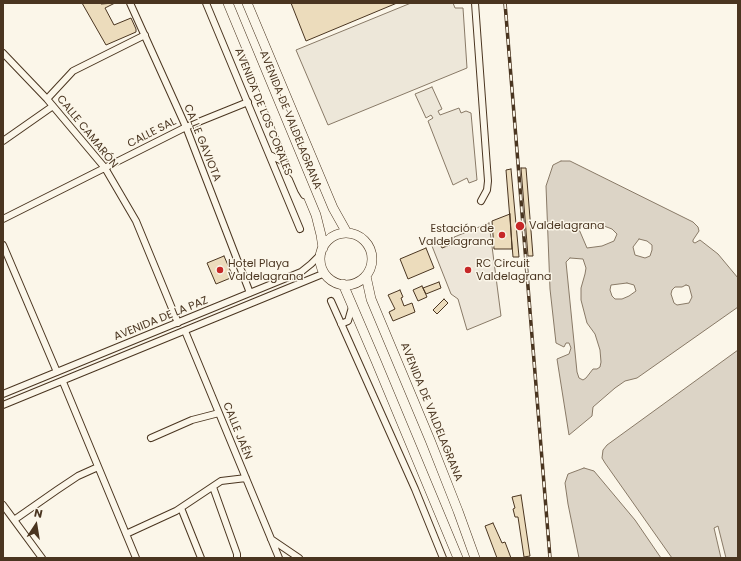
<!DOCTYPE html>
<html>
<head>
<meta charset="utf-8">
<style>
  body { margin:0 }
  #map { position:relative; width:741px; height:561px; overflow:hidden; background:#fbf6e9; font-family:Poppins,sans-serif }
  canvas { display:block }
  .frame { position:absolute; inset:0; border:4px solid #4a3520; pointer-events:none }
  .north { position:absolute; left:16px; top:505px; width:40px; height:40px; -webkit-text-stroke:3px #fbf6e9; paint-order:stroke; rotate:12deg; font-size:11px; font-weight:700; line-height:16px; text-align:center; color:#4a3520 }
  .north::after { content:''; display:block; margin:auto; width:14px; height:18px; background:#4a3520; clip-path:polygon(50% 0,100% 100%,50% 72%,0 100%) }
</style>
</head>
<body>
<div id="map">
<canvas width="741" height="561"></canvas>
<div class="frame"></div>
<div class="north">N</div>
</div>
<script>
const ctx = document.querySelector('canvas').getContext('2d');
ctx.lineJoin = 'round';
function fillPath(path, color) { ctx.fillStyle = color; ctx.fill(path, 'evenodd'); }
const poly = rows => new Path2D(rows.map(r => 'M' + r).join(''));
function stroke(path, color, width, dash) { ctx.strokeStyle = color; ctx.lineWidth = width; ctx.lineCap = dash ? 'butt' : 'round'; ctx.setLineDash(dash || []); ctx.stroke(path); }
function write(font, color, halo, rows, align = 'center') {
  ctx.font = font + ' Poppins,sans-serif'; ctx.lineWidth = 3; ctx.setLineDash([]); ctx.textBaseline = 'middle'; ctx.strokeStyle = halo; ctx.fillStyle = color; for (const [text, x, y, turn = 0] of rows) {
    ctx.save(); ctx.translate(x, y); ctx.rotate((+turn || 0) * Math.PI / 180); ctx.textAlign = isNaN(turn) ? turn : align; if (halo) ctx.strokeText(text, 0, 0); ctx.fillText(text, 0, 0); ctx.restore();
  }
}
const green = poly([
  [489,223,501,316,467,330,458,299,451,294,432,246,489,223]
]);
fillPath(green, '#ede6d9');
stroke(green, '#887966', 1);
const parking = poly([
  [411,3,453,3,455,8,463,8,467,68,328,125,296,50,411,3],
  [432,87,442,109,438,111,440,115,459,108,461,113,466,111,471,113,477,180,469,183,467,178,453,185,428,121,433,118,431,115,426,118,415,94,432,87]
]);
fillPath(parking, '#ede7d9');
stroke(parking, '#887966', 1);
const water = poly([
  [561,161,570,161,693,222,698,227,699,231,693,240,693,242,695,243,700,240,718,254,738,278,738,307,637,378,625,381,615,388,593,407,592,416,569,435,557,359,569,354,571,348,569,343,566,343,564,347,556,343,550,289,546,186,553,165,561,161],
  [604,226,612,229,617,234,614,241,602,246,587,248,578,227,604,226],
  [639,239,647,241,652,245,652,250,650,256,645,258,635,255,633,247,639,239],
  [570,258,583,259,586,268,585,274,581,288,581,300,587,323,595,334,600,350,601,362,600,367,597,369,593,369,586,378,583,380,579,378,577,372,566,262,570,258],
  [627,283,634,285,636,291,629,296,622,299,615,299,612,296,610,290,611,285,627,283],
  [686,285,689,286,692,297,689,303,677,305,674,303,671,294,672,290,675,287,682,287,686,285],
  [738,350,738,558,726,558,718,526,714,528,721,558,672,558,605,463,602,458,603,450,607,445,738,350],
  [584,468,594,471,635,520,661,558,579,558,568,504,565,483,568,474,584,468]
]);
fillPath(water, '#dcd4c6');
stroke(water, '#887966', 1);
const building = poly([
  [82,3,100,3,101,4,115,3,105,8,114,25,131,18,136,29,136,32,106,45,82,3],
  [291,3,397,3,306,41,291,3],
  [521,168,526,168,533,256,528,256,521,168],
  [511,169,519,257,513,257,506,170,511,169],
  [510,214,512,249,494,249,492,221,510,214],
  [454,238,455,243,442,248,440,244,454,238],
  [426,248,434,268,408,279,400,259,426,248],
  [224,256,233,277,216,284,207,263,224,256],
  [439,282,441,288,426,294,423,288,439,282],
  [422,286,427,297,418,301,413,290,422,286],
  [400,290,403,297,401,298,404,306,412,303,415,312,393,321,389,312,395,309,388,295,400,290],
  [444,299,448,303,437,314,433,310,444,299],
  [521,495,530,556,524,557,518,517,515,517,513,509,515,508,512,497,521,495],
  [493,523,502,543,505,542,511,558,497,558,485,526,493,523]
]);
fillPath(building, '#ecdcbc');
stroke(building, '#4a3520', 1);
const street = poly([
  [130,3,186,127,250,293],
  [206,3,300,229],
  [475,3,488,181,487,190,481,201],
  [3,53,47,99,105,168,136,221,178,323],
  [47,99,73,71,145,35],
  [3,141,53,106],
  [270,155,282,161,295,176,301,190,304,195],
  [3,219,186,127,248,102],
  [3,245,57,372],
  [331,301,415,489,443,558],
  [341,324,348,321,352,307],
  [185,331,279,558],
  [63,382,136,558],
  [3,394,301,272,311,264,321,254],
  [3,405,325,273],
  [151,438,192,420,219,413],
  [213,487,237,554,237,558],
  [3,505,42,558],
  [181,508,201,558],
  [14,520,57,490,78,476,98,467],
  [126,534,176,511,221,481,246,478],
  [271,539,299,558]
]);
const secondary = poly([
  [228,3,316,215,321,235,323,248],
  [247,3,333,208,347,233],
  '320 259a26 26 0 1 1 52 0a26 26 0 1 1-52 0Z',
  [366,276,371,299,430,440,458,511,475,558],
  [343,284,376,361,458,558]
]);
stroke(street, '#4a3520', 8);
stroke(secondary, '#4a3520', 10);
stroke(street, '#fbf6e9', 6);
stroke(secondary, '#fbf6e9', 9);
const rail = poly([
  [505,3,550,558]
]);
stroke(rail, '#4a3520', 3.5);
stroke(rail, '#fbf6e9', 2, [6]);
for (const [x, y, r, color] of [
  [520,226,5,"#c62828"],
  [502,235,4,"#c62828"],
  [220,270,4,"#c62828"],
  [468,270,4,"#c62828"]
]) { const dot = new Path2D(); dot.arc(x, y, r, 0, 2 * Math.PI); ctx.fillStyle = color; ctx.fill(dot); stroke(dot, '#fbf6e9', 1.5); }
write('11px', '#4a3520', '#fbf6e9', [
  ["AVENIDA DE LOS CORALES",263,112,68],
  ["AVENIDA DE VALDELAGRANA",290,120,68],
  ["CALLE CAMARÓN",87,132,51],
  ["CALLE SAL",152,133,-27],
  ["CALLE GAVIOTA",202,143,68],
  ["AVENIDA DE LA PAZ",161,319,-22],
  ["AVENIDA DE VALDELAGRANA",431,412,68],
  ["CALLE JAÉN",237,431,68]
]);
write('11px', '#4a3520', '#fbf6e9', [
  ["Valdelagrana",529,226],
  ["Estación de",494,229,"right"],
  ["Valdelagrana",494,242,"right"],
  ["Hotel Playa",228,264],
  ["Valdelagrana",228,277],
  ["RC Circuit",476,264],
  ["Valdelagrana",476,277]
], 'left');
</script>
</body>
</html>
